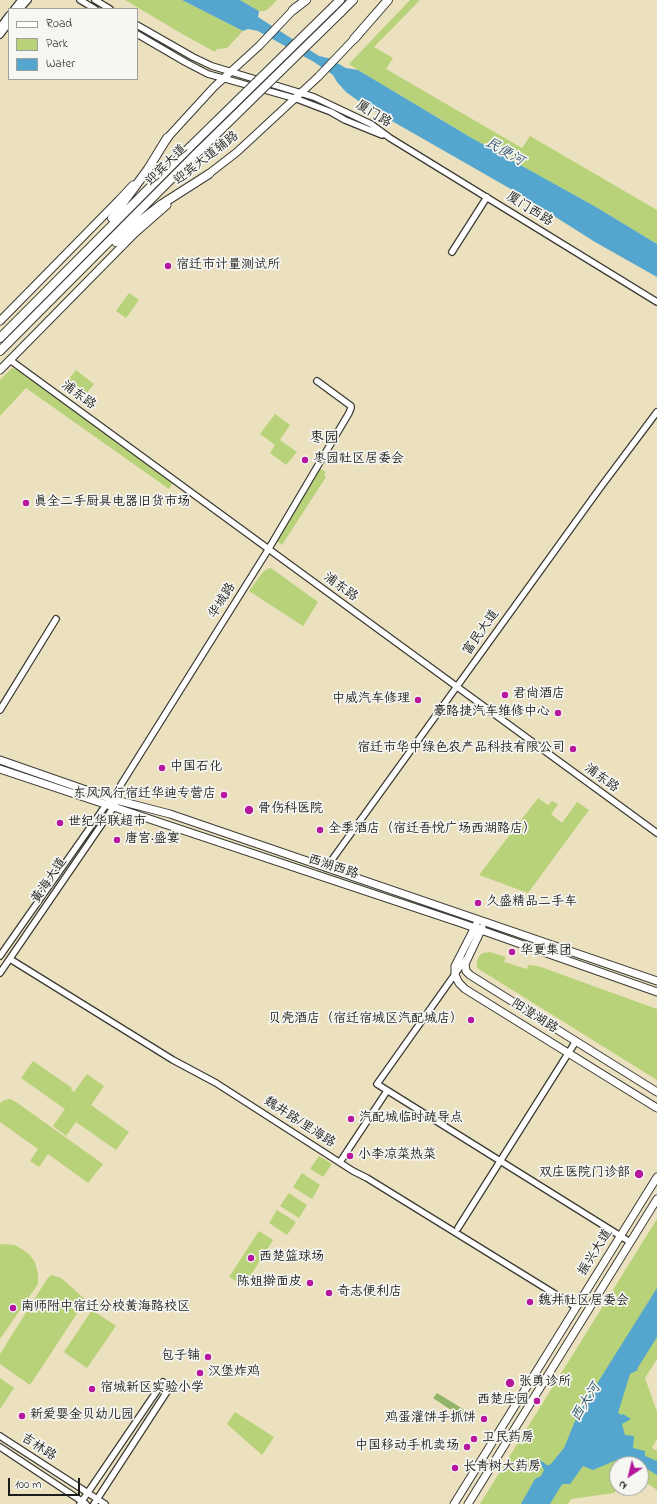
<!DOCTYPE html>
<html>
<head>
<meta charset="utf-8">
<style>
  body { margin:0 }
  #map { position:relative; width:657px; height:1504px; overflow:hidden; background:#ebe1bf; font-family:"Indie Flower",sans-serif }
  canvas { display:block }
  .legend { position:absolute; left:8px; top:8px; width:130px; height:72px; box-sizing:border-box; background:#f6f6f2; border:1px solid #9f9f9c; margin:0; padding:5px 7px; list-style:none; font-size:12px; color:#1c1c1c }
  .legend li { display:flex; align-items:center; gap:8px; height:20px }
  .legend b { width:20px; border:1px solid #9f9f9c }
  .north { position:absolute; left:609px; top:1456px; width:40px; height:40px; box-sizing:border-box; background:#f6f6f2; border:1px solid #9f9f9c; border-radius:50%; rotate:215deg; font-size:11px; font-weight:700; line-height:16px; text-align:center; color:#1c1c1c }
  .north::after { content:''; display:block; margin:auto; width:14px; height:18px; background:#b5179e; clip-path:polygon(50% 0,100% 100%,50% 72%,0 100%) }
  .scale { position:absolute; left:8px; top:1478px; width:72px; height:18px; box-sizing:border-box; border:2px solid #1c1c1c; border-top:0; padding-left:5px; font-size:12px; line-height:14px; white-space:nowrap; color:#1c1c1c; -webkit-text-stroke:3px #f6f6f2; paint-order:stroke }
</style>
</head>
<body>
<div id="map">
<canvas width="657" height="1504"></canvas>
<ul class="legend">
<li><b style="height:5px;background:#fff"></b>Road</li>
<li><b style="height:11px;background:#b7d278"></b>Park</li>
<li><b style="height:11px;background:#54a6cf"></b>Water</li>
</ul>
<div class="north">N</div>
<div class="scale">100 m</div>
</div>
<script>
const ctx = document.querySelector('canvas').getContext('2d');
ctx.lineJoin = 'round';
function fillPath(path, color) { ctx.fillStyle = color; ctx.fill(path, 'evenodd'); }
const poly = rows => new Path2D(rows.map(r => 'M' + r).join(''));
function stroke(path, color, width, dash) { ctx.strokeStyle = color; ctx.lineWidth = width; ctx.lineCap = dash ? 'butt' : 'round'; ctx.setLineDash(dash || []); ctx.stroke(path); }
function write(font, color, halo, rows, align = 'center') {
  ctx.font = font + ' "Indie Flower","LXGW WenKai TC",sans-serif'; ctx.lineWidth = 3.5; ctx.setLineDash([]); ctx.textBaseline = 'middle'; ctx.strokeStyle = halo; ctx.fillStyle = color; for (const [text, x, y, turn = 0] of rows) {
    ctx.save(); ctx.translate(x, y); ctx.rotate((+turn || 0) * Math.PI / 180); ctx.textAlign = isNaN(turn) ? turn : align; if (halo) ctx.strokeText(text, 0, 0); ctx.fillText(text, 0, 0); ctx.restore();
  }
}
fillPath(poly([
  [125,0,182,0,243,31,227,48,217,49,215,52,184,35],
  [240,0,277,0,268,9,265,11,259,11],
  [410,0,420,0,374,47,393,58,386,69,522,148,530,136,657,210,657,244,596,207,470,137,358,70,349,64],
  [129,293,139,300,126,318,116,311],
  [12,368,17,370,173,483,169,489,26,388,0,416,0,380],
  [76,370,94,384,86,394,68,380],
  [275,414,290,425,280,440,297,452,286,465,270,453,275,445,260,434],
  [319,468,326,472,324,476,326,477,282,545,275,540],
  [271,568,318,602,303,626,249,591,263,572,267,569],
  [538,798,548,805,552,801,558,804,551,814,562,823,577,802,589,810,528,893,479,875],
  [490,952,506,957,504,962,527,969,528,965,538,966,657,1009,657,1080,477,968,477,961,479,956,483,953],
  [33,1061,72,1088,71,1090,74,1092,87,1074,104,1086,91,1105,129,1132,116,1150,76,1122,66,1136,53,1126,65,1109,21,1078],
  [10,1099,16,1102,103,1164,88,1183,48,1154,39,1167,30,1161,38,1149,0,1122,0,1103,5,1100],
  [319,1156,332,1164,323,1177,310,1169],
  [302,1173,320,1185,312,1199,293,1187],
  [289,1193,307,1205,299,1218,280,1206],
  [277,1210,296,1222,287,1235,269,1223],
  [657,1219,657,1359,645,1378,657,1412,657,1439,652,1448,657,1451,657,1490,641,1479,641,1464,617,1464,618,1488,614,1493,571,1499,568,1504,480,1504],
  [259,1231,273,1240,244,1286,229,1277],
  [0,1244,15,1245,28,1253,35,1262,38,1274,38,1284,0,1339],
  [51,1275,61,1278,86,1300,30,1385,0,1364,0,1354,47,1279],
  [92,1310,116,1326,87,1368,64,1352],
  [0,1378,14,1388,0,1409],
  [235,1412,274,1437,262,1455,227,1424]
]), '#b7d278');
fillPath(poly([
  [437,1393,476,1417,472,1424,433,1398]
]), '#91b468');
fillPath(poly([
  [182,0,240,0,259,11,258,17,319,56,328,58,346,68,358,70,470,137,596,207,657,244,657,277,595,242,516,192,364,105,346,92,337,82,333,75,314,62,258,31,248,29,243,31],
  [657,1288,657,1337,637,1369,638,1370,630,1374,618,1413,622,1415,623,1414,631,1419,622,1424,625,1435,634,1436,633,1448,645,1451,645,1456,657,1461,657,1475,649,1470,643,1471,641,1469,641,1464,633,1464,630,1462,625,1463,619,1459,593,1470,583,1466,570,1484,563,1484,561,1486,550,1504,521,1504,535,1479,541,1476,544,1470,539,1461,540,1460,547,1465,550,1465,564,1448,578,1414]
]), '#54a6cf');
const minor = poly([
  [80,0,95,9],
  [95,0,110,9],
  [14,9,21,0],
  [20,9,28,0],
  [137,25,193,57,212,66,314,97,371,124,390,138,657,302],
  [0,27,9,15],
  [137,34,185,62,208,74,297,99,331,112,345,120,382,135],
  [0,35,9,23],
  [452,252,487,197],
  [10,360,657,833],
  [0,710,56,619],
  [112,799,268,550,349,413,351,408,351,406,317,381],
  [326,868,600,488,657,412],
  [0,956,108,802],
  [10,959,173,1060,216,1083,353,1171,367,1178,576,1307],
  [465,960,377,1084,630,1242],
  [0,973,115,805],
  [340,1162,387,1091],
  [458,1228,576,1041],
  [0,1436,105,1504],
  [0,1447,86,1504],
  [80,1504,163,1382,170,1387,94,1504]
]);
const major = poly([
  [164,143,170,135,214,87,259,46,296,7],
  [206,176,237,152,318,77,358,35],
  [0,321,119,200,133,185],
  [0,370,135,233,167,205],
  [0,760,112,799,170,814,657,981],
  [0,769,461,923,657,992],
  [476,925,455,966,455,975,459,983,465,989,657,1108],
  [482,928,465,964,466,971,470,975,657,1092],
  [454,1504,657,1177],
  [468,1504,657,1199]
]);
const highway = poly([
  [333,7,340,0],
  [293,10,306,0],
  [340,13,353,0],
  [354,39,388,0],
  [112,218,148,169,167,138],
  [116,242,135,225,162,204,209,174],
  [0,338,190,147],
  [0,351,196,154]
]);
stroke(minor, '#3b3a34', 8);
stroke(major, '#3b3a34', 9);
stroke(highway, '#3b3a34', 10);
stroke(minor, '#fff', 5.5);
stroke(major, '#fff', 7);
stroke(highway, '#fff', 8);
const highwayBridge = poly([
  [190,147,333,7],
  [196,154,340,13]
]);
stroke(highwayBridge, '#3b3a34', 10, []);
stroke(highwayBridge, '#fff', 8);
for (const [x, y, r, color] of [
  [168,266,4,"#b5179e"],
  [305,460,4,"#b5179e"],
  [26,503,4,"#b5179e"],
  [505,695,4,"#b5179e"],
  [418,700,4,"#b5179e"],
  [558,713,4,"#b5179e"],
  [573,749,4,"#b5179e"],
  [162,768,4,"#b5179e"],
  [224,795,4,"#b5179e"],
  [249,810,5,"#b5179e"],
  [60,823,4,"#b5179e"],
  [320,830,4,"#b5179e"],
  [117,840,4,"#b5179e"],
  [478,903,4,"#b5179e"],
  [512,952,4,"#b5179e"],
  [471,1020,4,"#b5179e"],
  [351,1119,4,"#b5179e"],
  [350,1156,4,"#b5179e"],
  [639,1174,5,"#b5179e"],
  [251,1258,4,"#b5179e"],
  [310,1283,4,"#b5179e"],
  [329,1293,4,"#b5179e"],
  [530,1302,4,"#b5179e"],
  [13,1308,4,"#b5179e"],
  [208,1357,4,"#b5179e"],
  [200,1373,4,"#b5179e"],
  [510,1383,5,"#b5179e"],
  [92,1389,4,"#b5179e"],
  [537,1401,4,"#b5179e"],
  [22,1416,4,"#b5179e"],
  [484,1419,4,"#b5179e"],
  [474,1439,4,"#b5179e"],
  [467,1447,4,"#b5179e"],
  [455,1468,4,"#b5179e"]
]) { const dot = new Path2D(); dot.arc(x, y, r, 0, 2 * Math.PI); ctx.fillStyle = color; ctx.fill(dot); stroke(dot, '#f6f6f2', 1.5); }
write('13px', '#1c1c1c', '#f6f6f2', [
  ["厦门路",373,115,31],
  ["迎宾大道辅路",207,159,-38],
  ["迎宾大道",167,166,-45],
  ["厦门西路",529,210,32],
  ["浦东路",78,396,36],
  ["浦东路",340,588,36],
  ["华城路",223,601,-58],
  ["富民大道",482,633,-55],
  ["浦东路",601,779,36],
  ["西湖西路",333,868,18],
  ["黄海大道",50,881,-56],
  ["阳澄湖路",534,1017,32],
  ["魏井路/里海路",299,1123,33],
  ["振兴大道",596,1253,-58],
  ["吉林路",38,1448,33]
]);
write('13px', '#1c1c1c', '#f6f6f2', [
  ["宿迁市计量测试所",176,266],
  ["枣园社区居委会",313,460],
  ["真全二手厨具电器旧货市场",34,503],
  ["君尚酒店",513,695],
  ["中威汽车修理",410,700,"right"],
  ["豪路捷汽车维修中心",550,713,"right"],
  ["宿迁市华中绿色农产品科技有限公司",565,749,"right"],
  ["中国石化",170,768],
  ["东风风行宿迁华迪专营店",216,795,"right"],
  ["骨伤科医院",258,810],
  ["世纪华联超市",68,823],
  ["全季酒店（宿迁吾悦广场西湖路店）",328,830],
  ["唐宫·盛宴",125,840],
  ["久盛精品二手车",486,903],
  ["华夏集团",520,952],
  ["贝壳酒店（宿迁宿城区汽配城店）",463,1020,"right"],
  ["汽配城临时疏导点",359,1119],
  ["小李凉菜热菜",358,1156],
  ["双庄医院门诊部",630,1174,"right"],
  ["西楚篮球场",259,1258],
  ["陈姐擀面皮",302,1283,"right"],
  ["奇志便利店",337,1293],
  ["魏井社区居委会",538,1302],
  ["南师附中宿迁分校黄海路校区",21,1308],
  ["包子铺",200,1357,"right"],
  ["汉堡炸鸡",208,1373],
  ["张勇诊所",519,1383],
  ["宿城新区实验小学",100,1389],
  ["西楚庄园",529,1401,"right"],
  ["新爱婴金贝幼儿园",30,1416],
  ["鸡蛋灌饼手抓饼",476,1419,"right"],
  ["卫民药房",482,1439],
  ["中国移动手机卖场",459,1447,"right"],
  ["长青树大药房",463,1468]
], 'left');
write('italic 14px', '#355a6d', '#f6f6f2', [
  ["民便河",504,153,30],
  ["西大河",587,1403,-58]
]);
write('15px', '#1c1c1c', '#f6f6f2', [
  ["枣园",324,440]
]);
</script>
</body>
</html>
